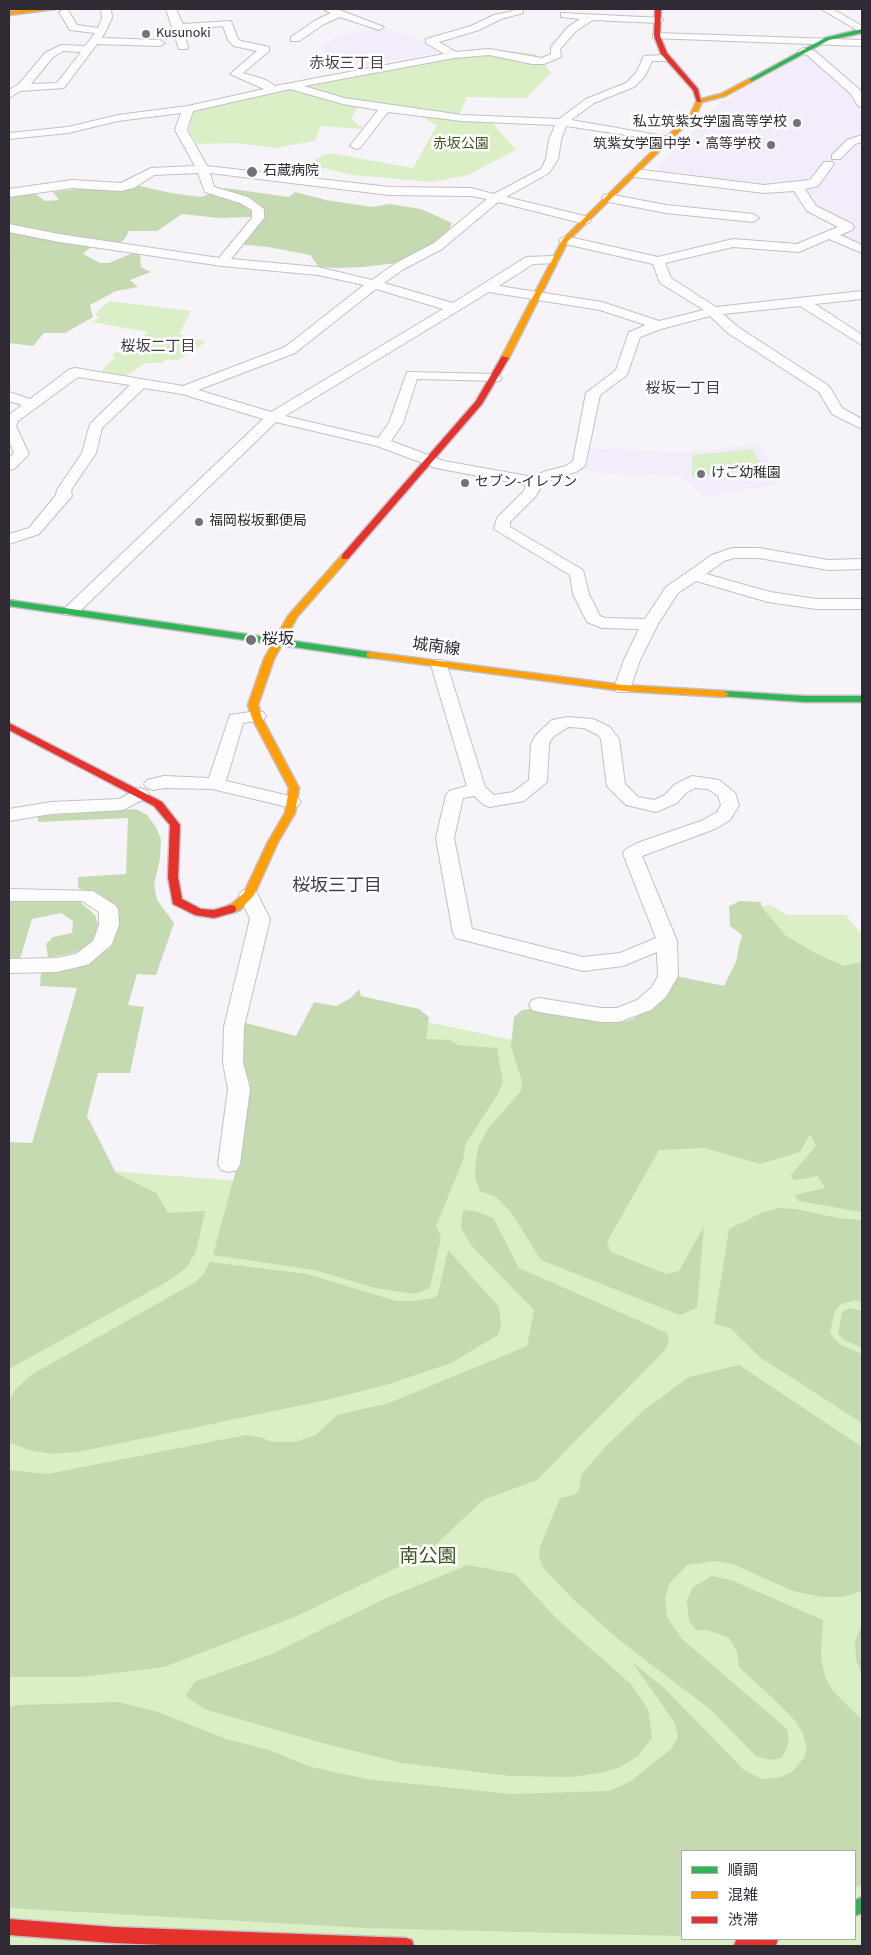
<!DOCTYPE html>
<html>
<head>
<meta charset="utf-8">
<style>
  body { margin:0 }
  #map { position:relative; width:871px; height:1955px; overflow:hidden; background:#f6f4f9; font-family:"Source Sans 3","Noto Sans JP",sans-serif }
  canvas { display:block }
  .frame { position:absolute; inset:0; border:10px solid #2f2a34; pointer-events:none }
  .legend { position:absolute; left:681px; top:1850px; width:175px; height:90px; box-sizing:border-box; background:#fff; border:1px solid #acaaae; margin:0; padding:6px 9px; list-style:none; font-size:15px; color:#2f2a34 }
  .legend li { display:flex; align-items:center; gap:10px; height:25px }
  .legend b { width:25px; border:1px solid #acaaae }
</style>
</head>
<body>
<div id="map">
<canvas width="871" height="1955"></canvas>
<div class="frame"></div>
<ul class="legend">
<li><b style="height:6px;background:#30b455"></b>順調</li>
<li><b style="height:6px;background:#ff9f0a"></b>混雑</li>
<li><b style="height:6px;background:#e5322d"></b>渋滞</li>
</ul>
</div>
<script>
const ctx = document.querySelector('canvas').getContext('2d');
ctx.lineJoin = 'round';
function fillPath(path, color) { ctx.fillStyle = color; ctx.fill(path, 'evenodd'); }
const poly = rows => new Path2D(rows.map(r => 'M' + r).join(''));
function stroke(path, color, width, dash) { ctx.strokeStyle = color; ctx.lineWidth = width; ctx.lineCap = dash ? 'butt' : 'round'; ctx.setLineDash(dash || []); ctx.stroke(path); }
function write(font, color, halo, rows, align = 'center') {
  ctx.font = font + ' "Source Sans 3","Noto Sans JP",sans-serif'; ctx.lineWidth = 5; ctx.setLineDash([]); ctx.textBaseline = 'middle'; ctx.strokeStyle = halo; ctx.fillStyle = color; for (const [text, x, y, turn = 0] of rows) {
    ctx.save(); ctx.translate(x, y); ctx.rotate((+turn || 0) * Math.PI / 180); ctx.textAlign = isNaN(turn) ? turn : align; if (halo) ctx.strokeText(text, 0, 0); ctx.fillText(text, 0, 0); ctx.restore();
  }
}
fillPath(poly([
  [381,29,391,29,423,41,438,52,354,69,320,49,338,35],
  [804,55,809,55,852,93,859,104,862,117,862,245,841,236,854,226,813,208,803,189,773,188,653,173,721,102],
  [763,445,777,484,705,497,682,477,576,471,589,461,590,448,677,452]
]), '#f3ecfa');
fillPath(poly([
  [484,48,536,54,551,73,526,98,467,97,459,115,489,119,516,150,468,175,431,182,353,175,305,164,329,153,413,168,437,125,403,108,358,107,351,119,364,129,321,126,315,141,274,148,238,143,197,144,189,130,194,109,434,56],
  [109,301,191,311,179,334,206,342,176,361,167,359,162,363,146,363,126,376,101,371,115,357,111,356,116,352,124,353,148,332,92,322,99,318,95,314],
  [752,449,764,468,692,477,692,455],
  [771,905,787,915,846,915,862,935,862,1946,9,1946,9,1163,315,1187,418,1020,517,1041,714,1006,736,962,739,944,761,906],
  [682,1851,855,1851,855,1939,682,1939]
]), '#daefc6');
fillPath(poly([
  [127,183,171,193,201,197,225,188,289,197,295,192,326,200,372,207,389,204,421,209,452,223,447,235,404,262,364,267,336,268,319,267,310,255,268,247,236,244,254,217,219,218,182,214,157,231,129,231,124,240,114,247,92,246,83,254,100,263,109,263,135,252,140,255,141,267,151,272,130,280,138,287,116,291,90,305,93,317,65,333,44,333,33,346,9,343,9,255,11,254,9,253,9,189,27,187,45,201,59,200,53,192],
  [136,809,147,815,156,827,161,839,160,859,154,885,157,900,174,923,156,975,137,974,128,1005,144,1007,130,1073,98,1073,87,1116,116,1173,156,1193,168,1213,205,1211,196,1252,187,1267,170,1280,9,1369,9,1142,32,1143,77,988,40,986,41,973,53,973,82,966,110,948,117,932,118,917,111,903,104,897,78,888,78,877,126,874,128,818,38,822,38,816],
  [70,901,80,902,95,915,98,925,93,940,84,948,74,953,48,958,46,944,53,937,72,933,73,921,61,913,32,919,20,959,9,959,9,902],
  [740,901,761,902,761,906,786,936,817,954,844,966,862,962,862,1212,798,1201,795,1195,825,1188,818,1176,795,1180,790,1176,816,1146,810,1134,800,1152,760,1164,705,1148,659,1150,607,1242,611,1252,666,1274,679,1271,704,1226,697,1308,680,1315,541,1260,510,1211,496,1197,480,1191,475,1178,476,1159,479,1145,488,1129,521,1091,522,1081,511,1047,514,1017,522,1010,535,1008,622,1022,633,1019,661,1000,673,986,676,976,724,986,736,962,742,935,730,926,729,906],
  [359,989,361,996,419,1009,429,1017,426,1039,450,1040,458,1045,497,1048,503,1082,498,1094,466,1143,463,1160,436,1226,441,1237,430,1288,414,1294,375,1288,315,1270,213,1255,237,1166,250,1083,242,1065,242,1022,296,1036,314,1002,336,1006,351,998],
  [779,1208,796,1209,838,1218,862,1220,862,1302,856,1300,841,1304,835,1311,830,1332,834,1339,841,1345,862,1354,862,1423,761,1358,730,1328,714,1324,729,1229,761,1213],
  [463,1210,475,1211,493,1218,519,1268,667,1333,669,1342,665,1350,537,1480,483,1500,427,1553,297,1616,164,1667,81,1677,9,1677,9,1470,47,1474,246,1435,261,1437,271,1442,295,1442,316,1435,337,1415,389,1403,527,1346,534,1310,471,1245,461,1228],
  [448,1250,499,1307,501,1327,498,1335,451,1363,389,1384,331,1399,83,1451,53,1454,29,1450,9,1442,9,1400,15,1390,31,1375,194,1283,203,1275,210,1262,307,1274,396,1301,415,1301,434,1298,438,1294],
  [850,1308,862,1311,862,1348,843,1339,838,1333,842,1312],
  [739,1365,862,1447,862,1591,843,1597,821,1597,793,1591,733,1564,717,1561,687,1565,669,1584,665,1599,667,1617,682,1639,787,1729,789,1741,786,1750,781,1758,770,1760,756,1756,710,1709,623,1643,576,1602,544,1569,539,1557,540,1547,560,1498,573,1495,579,1491,581,1475,606,1446,645,1409,689,1377],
  [468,1565,515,1574,558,1620,631,1684,648,1709,652,1738,638,1756,620,1767,601,1773,571,1777,511,1776,401,1763,315,1741,204,1709,186,1696,194,1682,272,1654,384,1599],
  [712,1576,731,1580,823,1620,821,1656,825,1677,833,1691,862,1720,862,1885,855,1887,855,1851,682,1851,682,1935,678,1936,365,1928,9,1908,9,1707,18,1705,119,1702,155,1711,226,1739,269,1750,308,1766,366,1779,511,1794,609,1791,631,1781,647,1768,671,1749,678,1737,675,1723,632,1662,664,1688,743,1769,761,1779,781,1777,792,1772,804,1758,807,1749,803,1734,796,1722,779,1704,739,1667,737,1651,729,1638,708,1630,696,1630,689,1621,687,1601,693,1587],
  [862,1626,862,1675,856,1660,855,1640]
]), '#c5dab0');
const street = poly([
  [64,9,68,10,77,25,98,28,102,18,101,9,111,9,112,18,102,38,160,40,165,43,160,46,97,44,64,88,20,91,9,98,9,90,19,84,45,53,61,45,85,46,95,33,70,30,59,12,64,9],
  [63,51,81,52,57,83,31,84,53,57,63,51],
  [166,9,176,9,183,24,231,21,238,39,241,41,269,47,269,51,243,73,266,80,275,86,444,54,426,43,426,39,471,26,494,15,513,11,513,9,523,9,523,13,501,19,479,30,439,42,456,52,489,49,542,58,551,54,551,47,568,27,580,19,561,17,561,13,662,18,663,20,658,23,593,20,576,31,560,49,561,57,544,64,532,64,489,55,454,58,304,86,344,98,462,115,559,119,586,99,626,83,636,73,644,56,666,55,671,58,666,61,652,61,645,76,634,87,594,103,571,120,669,137,673,138,673,142,566,126,561,140,558,159,549,173,506,197,589,217,591,220,589,223,585,224,498,202,442,249,404,269,384,283,453,303,526,257,553,256,557,257,559,260,557,263,533,264,499,286,602,302,659,321,704,310,660,283,653,264,561,243,559,240,565,236,658,257,733,239,797,244,838,227,807,211,794,191,764,193,635,177,629,173,635,169,764,185,810,180,824,162,832,162,834,164,818,186,805,189,816,206,852,224,854,227,852,230,840,235,862,245,862,253,829,239,799,252,733,247,665,263,671,278,716,307,862,291,862,299,815,304,862,335,862,345,800,306,723,314,738,327,829,386,842,408,862,419,862,429,832,414,819,392,728,333,710,316,661,329,640,337,627,375,600,395,585,466,576,472,556,477,542,485,536,496,510,522,510,527,583,570,589,594,600,616,605,618,645,619,666,587,712,555,732,548,759,548,828,560,862,559,862,569,828,570,759,558,734,558,724,561,706,574,770,592,816,599,862,599,862,609,816,609,768,602,696,581,678,593,658,624,640,660,629,692,617,692,614,688,624,660,639,629,602,628,587,622,573,594,570,575,494,529,497,518,524,491,526,485,436,468,377,446,276,422,76,615,64,615,62,612,64,609,263,419,182,394,144,388,102,428,96,453,71,490,72,496,39,534,9,544,9,534,29,528,56,495,57,490,82,453,90,424,130,385,78,377,18,421,16,426,29,454,14,469,9,470,9,458,14,453,9,441,9,415,22,405,9,401,9,392,30,399,70,369,75,368,183,386,285,347,364,285,318,275,222,266,59,242,9,232,9,224,59,234,219,258,252,218,252,210,240,203,205,192,198,173,154,175,134,188,121,191,72,188,9,197,9,189,72,180,121,183,151,168,195,166,175,130,181,113,118,121,68,133,9,139,9,133,68,127,118,115,188,106,264,89,230,74,257,51,234,46,228,40,223,26,183,30,188,47,187,49,179,49,166,9],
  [290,89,343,104,378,110,350,146,356,149,360,148,388,112,462,121,555,125,549,140,546,159,541,169,494,194,471,188,389,187,207,166,187,130,193,111,290,89],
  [210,173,389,195,471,196,487,199,434,243,396,263,372,280,318,267,231,259,264,218,264,209,248,197,214,187,210,173],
  [376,289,443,309,271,412,198,390,295,353,376,289],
  [489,292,600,310,646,325,629,332,616,370,586,393,573,461,566,466,546,471,533,477,444,461,391,441,403,423,417,379,500,381,502,378,495,374,407,372,389,423,378,438,285,416,489,292],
  [323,9,337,9,384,27,379,30,340,17,324,24,299,41,291,41,291,37,316,20,331,13,323,9],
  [821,9,833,9,862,26,862,33,821,9],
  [657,33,862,40,862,46,653,38,653,34,657,33],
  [803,48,815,51,860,90,862,94,862,107,858,106,851,94,807,55,799,53,798,51,803,48],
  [862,135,862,142,855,144,840,159,832,159,832,155,847,140,862,135],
  [608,194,666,205,753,214,759,218,753,222,666,213,604,201,602,198,604,195,608,194],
  [439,660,445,661,447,665,485,787,494,795,513,792,529,780,531,744,536,735,552,720,568,717,593,719,610,727,619,739,625,784,638,797,654,800,665,795,674,785,692,776,719,780,735,793,739,805,730,820,715,829,642,856,677,941,678,976,666,997,651,1010,619,1022,601,1022,539,1012,532,1010,529,1005,532,1000,539,998,601,1008,617,1008,637,1000,652,987,658,976,657,952,623,966,583,971,456,938,453,933,436,838,446,795,449,791,467,786,431,665,433,661,439,660],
  [568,727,584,728,598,735,601,739,607,786,626,805,656,812,677,803,686,793,695,788,708,789,718,796,721,805,717,812,701,821,637,843,625,850,623,854,656,938,620,953,583,957,472,929,454,838,463,798,474,796,484,805,490,807,524,801,547,782,549,744,552,738,568,727],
  [257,711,263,712,266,716,263,720,243,723,226,781,298,798,301,802,298,806,292,808,212,789,164,788,153,790,147,788,144,784,147,780,164,776,209,778,230,715,257,711],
  [140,788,146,790,149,794,146,798,123,810,51,814,9,821,9,809,51,802,119,799,140,788],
  [9,889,93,891,115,905,118,909,119,925,112,944,89,964,82,966,57,972,9,973,9,959,57,958,76,954,93,941,99,925,99,912,82,901,9,901,9,889],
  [249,889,256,891,270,919,244,1027,243,1062,250,1089,240,1164,237,1170,229,1172,221,1170,218,1164,228,1089,223,1062,224,1027,250,919,239,895,242,891,249,889]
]);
const fast = poly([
  [862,29,862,33,829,40,751,82,746,81,825,38,862,29],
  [9,600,370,652,375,655,370,658,9,606,9,600],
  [724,691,804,696,862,696,862,702,804,702,721,696,719,694,724,691],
  [862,1897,862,1913,855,1916,855,1900,862,1897]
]);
const slow = poly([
  [37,9,55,9,9,15,9,11,37,9],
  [749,79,751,80,751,82,725,96,702,102,696,115,568,241,509,358,502,360,501,358,563,239,691,113,697,100,721,94,749,79],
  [345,554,348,555,348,559,297,617,274,659,258,705,262,718,299,788,295,813,278,842,254,895,240,910,231,913,227,912,226,909,227,906,232,904,244,893,268,842,285,813,289,788,252,718,248,705,264,659,288,616,342,555,345,554],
  [370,652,623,685,724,691,729,694,724,697,623,691,367,657,367,653,370,652]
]);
const jam = poly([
  [655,9,661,9,660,36,667,53,698,89,701,102,697,102,693,90,661,54,654,36,655,9],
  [502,356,509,358,482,404,348,559,342,559,342,555,476,401,502,356],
  [9,723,162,802,180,825,178,877,182,899,201,909,214,910,231,905,235,906,236,909,235,912,214,918,195,915,173,904,168,877,170,825,154,806,9,730,9,723],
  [9,1919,113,1927,406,1938,412,1940,414,1946,189,1946,113,1943,9,1935,9,1919],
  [739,1939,778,1939,776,1945,773,1946,734,1946,736,1940,739,1939]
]);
stroke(street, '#c3c0c6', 2);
stroke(fast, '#c3c0c6', 3);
stroke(slow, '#c3c0c6', 3);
stroke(jam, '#c3c0c6', 3);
fillPath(street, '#fefdfe');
fillPath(fast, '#30b455');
fillPath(slow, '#ff9f0a');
fillPath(jam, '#e5322d');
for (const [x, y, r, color] of [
  [146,34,5,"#757179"],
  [797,123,5,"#757179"],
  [771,145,5,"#757179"],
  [252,172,6,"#757179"],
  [701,474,5,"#757179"],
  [465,483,5,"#757179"],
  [199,522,5,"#757179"],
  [251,640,6,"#757179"]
]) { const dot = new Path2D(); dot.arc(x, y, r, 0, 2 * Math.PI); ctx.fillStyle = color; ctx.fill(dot); stroke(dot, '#fff', 2); }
write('14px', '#2f2a34', '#fff', [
  ["Kusunoki",156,34],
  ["私立筑紫女学園高等学校",787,123,"right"],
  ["筑紫女学園中学・高等学校",761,145,"right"],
  ["石蔵病院",263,172],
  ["けご幼稚園",711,474],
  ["セブン-イレブン",475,483],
  ["福岡桜坂郵便局",209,522]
], 'left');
write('14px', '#3c551e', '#fff', [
  ["赤坂公園",461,145]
]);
write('15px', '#463b51', '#fff', [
  ["赤坂三丁目",347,65],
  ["桜坂二丁目",158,348],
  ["桜坂一丁目",683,390]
]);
write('16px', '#2f2a34', '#fff', [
  ["桜坂",262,640]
], 'left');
write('16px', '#2f2a34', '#fff', [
  ["城南線",436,648,8]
]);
write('18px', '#463b51', '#fff', [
  ["桜坂三丁目",337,887]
]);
write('19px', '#3c551e', '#fff', [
  ["南公園",428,1558]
]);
</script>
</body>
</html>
